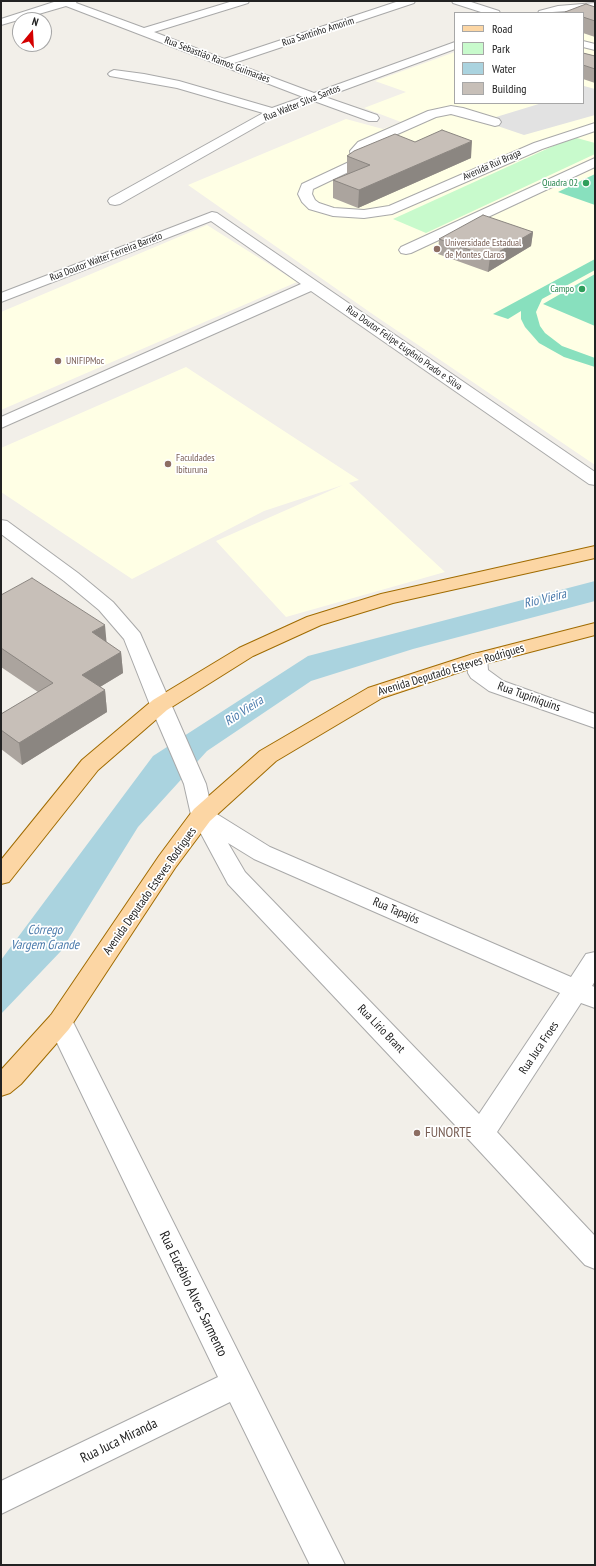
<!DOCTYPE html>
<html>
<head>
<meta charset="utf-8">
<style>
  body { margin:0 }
  #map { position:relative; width:596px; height:1566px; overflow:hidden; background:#f2efe9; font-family:"PT Sans Narrow",sans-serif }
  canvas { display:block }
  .frame { position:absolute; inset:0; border:2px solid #222; pointer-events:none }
  .legend { position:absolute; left:454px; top:12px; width:130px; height:92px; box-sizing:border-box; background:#fff; border:1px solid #a7a7a7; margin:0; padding:5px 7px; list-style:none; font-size:12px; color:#222 }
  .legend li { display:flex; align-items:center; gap:8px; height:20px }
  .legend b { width:20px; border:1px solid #a7a7a7 }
  .north { position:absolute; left:12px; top:12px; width:40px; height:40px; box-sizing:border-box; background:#fff; border:1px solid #a7a7a7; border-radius:50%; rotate:18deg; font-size:11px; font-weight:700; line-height:16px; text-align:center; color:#222 }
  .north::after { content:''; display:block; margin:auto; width:14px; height:18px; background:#d40000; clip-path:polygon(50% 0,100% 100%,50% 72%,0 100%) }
</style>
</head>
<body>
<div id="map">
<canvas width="596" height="1566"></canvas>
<div class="frame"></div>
<ul class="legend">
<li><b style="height:5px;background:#fcd6a4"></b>Road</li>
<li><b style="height:11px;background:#c8facc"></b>Park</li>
<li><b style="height:11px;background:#aad3df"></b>Water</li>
<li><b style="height:11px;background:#c7bfb8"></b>Building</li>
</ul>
<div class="north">N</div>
</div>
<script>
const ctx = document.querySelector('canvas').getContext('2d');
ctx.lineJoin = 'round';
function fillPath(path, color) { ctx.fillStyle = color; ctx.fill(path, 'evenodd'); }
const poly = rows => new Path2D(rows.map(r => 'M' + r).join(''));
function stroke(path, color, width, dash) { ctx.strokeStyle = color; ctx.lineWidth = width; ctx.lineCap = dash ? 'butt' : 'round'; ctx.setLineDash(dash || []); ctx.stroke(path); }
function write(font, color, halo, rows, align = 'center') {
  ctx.font = font + ' "PT Sans Narrow",sans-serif'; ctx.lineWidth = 3.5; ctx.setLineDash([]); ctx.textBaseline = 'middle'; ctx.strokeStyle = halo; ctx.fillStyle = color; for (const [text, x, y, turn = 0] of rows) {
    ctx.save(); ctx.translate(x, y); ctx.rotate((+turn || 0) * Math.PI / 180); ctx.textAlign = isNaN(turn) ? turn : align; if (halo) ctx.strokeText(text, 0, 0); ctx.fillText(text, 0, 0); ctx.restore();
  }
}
fillPath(poly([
  [582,10,595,10,595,465,371,313,188,185,346,119,383,129,401,122,364,108,406,92,375,81,455,52,455,103,583,103,583,13,559,13],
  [207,225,297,282,1,410,1,312],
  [186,367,359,480,349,483,445,572,286,617,216,541,343,485,264,511,132,579,1,492,1,448]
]), '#ffffe5');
fillPath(poly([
  [573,137,595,143,595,154,426,233,393,219]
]), '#c8facc');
fillPath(poly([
  [595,174,595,205,558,192],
  [595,259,595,270,542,299,536,312,540,326,545,333,562,346,595,358,595,367,564,357,539,343,525,327,521,319,521,311,508,319,493,314],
  [595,274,595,326,543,304]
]), '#88e0be');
fillPath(poly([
  [584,86,595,89,595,115,524,135,483,121,542,103,583,103]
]), '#e2e2e2');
fillPath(poly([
  [595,581,595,601,413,649,311,681,207,751,138,827,61,951,1,1014,1,960,153,756,308,656]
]), '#aad3df');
const minor = poly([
  [57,1,77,1,76,3,144,28,233,1,249,1,248,3,154,32,224,59,399,1,415,1,414,3,234,63,314,93,455,42,455,49,325,97,377,115,379,118,377,121,369,121,314,101,277,115,120,204,115,205,110,204,108,201,110,198,263,113,177,88,110,76,108,74,110,72,114,70,144,74,179,81,272,108,303,97,66,6,1,25,1,19,57,1],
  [452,1,468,1,499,11,500,13,484,13,453,3,452,1],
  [595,3,595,9,538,13,539,11,558,6,595,3],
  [583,41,595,44,595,50,583,47,583,41],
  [451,106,463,108,499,119,501,122,499,125,495,126,451,114,436,117,366,148,363,152,363,157,359,167,313,189,312,194,315,200,319,203,334,208,364,210,389,206,534,143,595,123,595,131,542,149,392,214,364,218,333,216,309,209,302,202,298,194,302,184,349,162,351,157,350,151,358,142,428,111,451,106],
  [595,158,595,167,411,253,406,254,401,253,399,250,401,247,595,158],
  [212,212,217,213,595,472,595,485,589,484,311,291,1,428,1,417,301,284,211,221,1,302,1,293,212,212],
  [1,520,7,521,78,573,113,602,140,633,206,784,212,811,270,847,571,977,586,954,595,952,595,981,592,986,595,987,595,1008,581,1003,497,1132,595,1236,595,1269,585,1265,471,1142,228,884,191,815,184,784,150,705,124,639,99,610,64,581,1,534,1,520],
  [228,843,254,859,560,993,479,1114,245,872,228,843],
  [477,653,484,655,487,659,488,670,503,681,595,714,595,728,489,691,471,678,468,673,467,659,470,655,477,653],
  [60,1012,69,1015,73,1022,345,1565,310,1565,230,1402,1,1514,1,1481,218,1377,47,1022,51,1015,60,1012]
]);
const major = poly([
  [595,546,595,558,393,603,321,625,253,656,167,710,98,770,9,882,1,884,1,860,82,760,153,700,239,648,307,617,381,594,595,546],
  [595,623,595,635,484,664,382,698,276,761,210,821,175,868,69,1029,21,1084,10,1093,1,1096,1,1070,51,1015,159,856,194,809,260,751,368,688,470,655,595,623]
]);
stroke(minor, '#a9a9a9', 2);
stroke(major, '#a06b00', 2);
fillPath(minor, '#fff');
fillPath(major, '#fcd6a4');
fillPath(poly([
  [595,7,595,37,583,33,583,13,565,13,565,12],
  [583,53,595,56,595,83,583,79],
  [415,142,471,158,358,208,333,198,333,180,347,174,347,156],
  [533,232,531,246,488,272,438,254,439,239],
  [1,595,106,642,121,652,123,673,100,687,105,690,107,712,22,765,1,749,1,714,38,692,1,667]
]), '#aba49e');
fillPath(poly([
  [472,141,471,158,358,208,359,190],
  [533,232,531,246,488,272,490,257],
  [105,625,107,647,92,632],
  [121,652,123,673,85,696,82,675],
  [105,690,107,712,22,765,19,743]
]), '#8b8681');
const building = poly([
  [586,4,595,7,595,21,583,17,583,13,570,13,565,12,586,4],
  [583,53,595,56,595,69,583,65,583,53],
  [442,130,472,141,359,190,333,180,370,165,347,156,354,151,395,134,415,142,442,130],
  [483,215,533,232,490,257,439,239,483,215],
  [32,578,105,625,92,632,121,652,82,675,105,690,19,743,1,730,1,714,53,683,1,648,1,595,32,578]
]);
fillPath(building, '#c7bfb8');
stroke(building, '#8b8681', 1);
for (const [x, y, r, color] of [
  [586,183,4,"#2e9e5b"],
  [437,249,4,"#8d6e63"],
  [582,289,4,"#2e9e5b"],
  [58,361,4,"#8d6e63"],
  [168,464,4,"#8d6e63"],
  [417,1133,4,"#8d6e63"]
]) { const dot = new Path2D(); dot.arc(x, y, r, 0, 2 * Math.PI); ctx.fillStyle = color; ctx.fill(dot); stroke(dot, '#fff', 1.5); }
write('10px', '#222', '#fff', [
  ["Rua Santinho Amorim",318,32,-18],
  ["Rua Sebastião Ramos Guimarães",217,60,21],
  ["Rua Walter Silva Santos",302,103,-22],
  ["Avenida Rui Braga",492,165,-24],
  ["Rua Doutor Walter Ferreira Barreto",106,257,-21],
  ["Rua Doutor Felipe Eugênio Prado e Silva",404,348,35]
]);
write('10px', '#27864d', '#fff', [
  ["Quadra 02",578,183],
  ["Campo",574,289]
], 'right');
write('10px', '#785e54', '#fff', [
  ["Universidade Estadual",445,243],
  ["de Montes Claros",445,255],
  ["UNIFIPMoc",66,361],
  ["Faculdades",176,458],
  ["Ibituruna",176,470]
], 'left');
write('12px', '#222', '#fff', [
  ["Avenida Deputado Esteves Rodrigues",451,670,-17],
  ["Rua Tupiniquins",529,697,20],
  ["Avenida Deputado Esteves Rodrigues",150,891,-55],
  ["Rua Tapajós",396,911,23],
  ["Rua Lírio Brant",381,1029,46],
  ["Rua Juca Froes",539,1048,-56]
]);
write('italic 13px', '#4a7aab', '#fff', [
  ["Rio Vieira",545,599,-14],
  ["Rio Vieira",244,711,-33],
  ["Córrego",45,930],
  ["Vargem Grande",45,945]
]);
write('14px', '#785e54', '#fff', [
  ["FUNORTE",425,1133]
], 'left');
write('14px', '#222', '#fff', [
  ["Rua Euzébio Alves Sarmento",193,1294,64],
  ["Rua Juca Miranda",119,1441,-26]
]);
</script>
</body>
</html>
